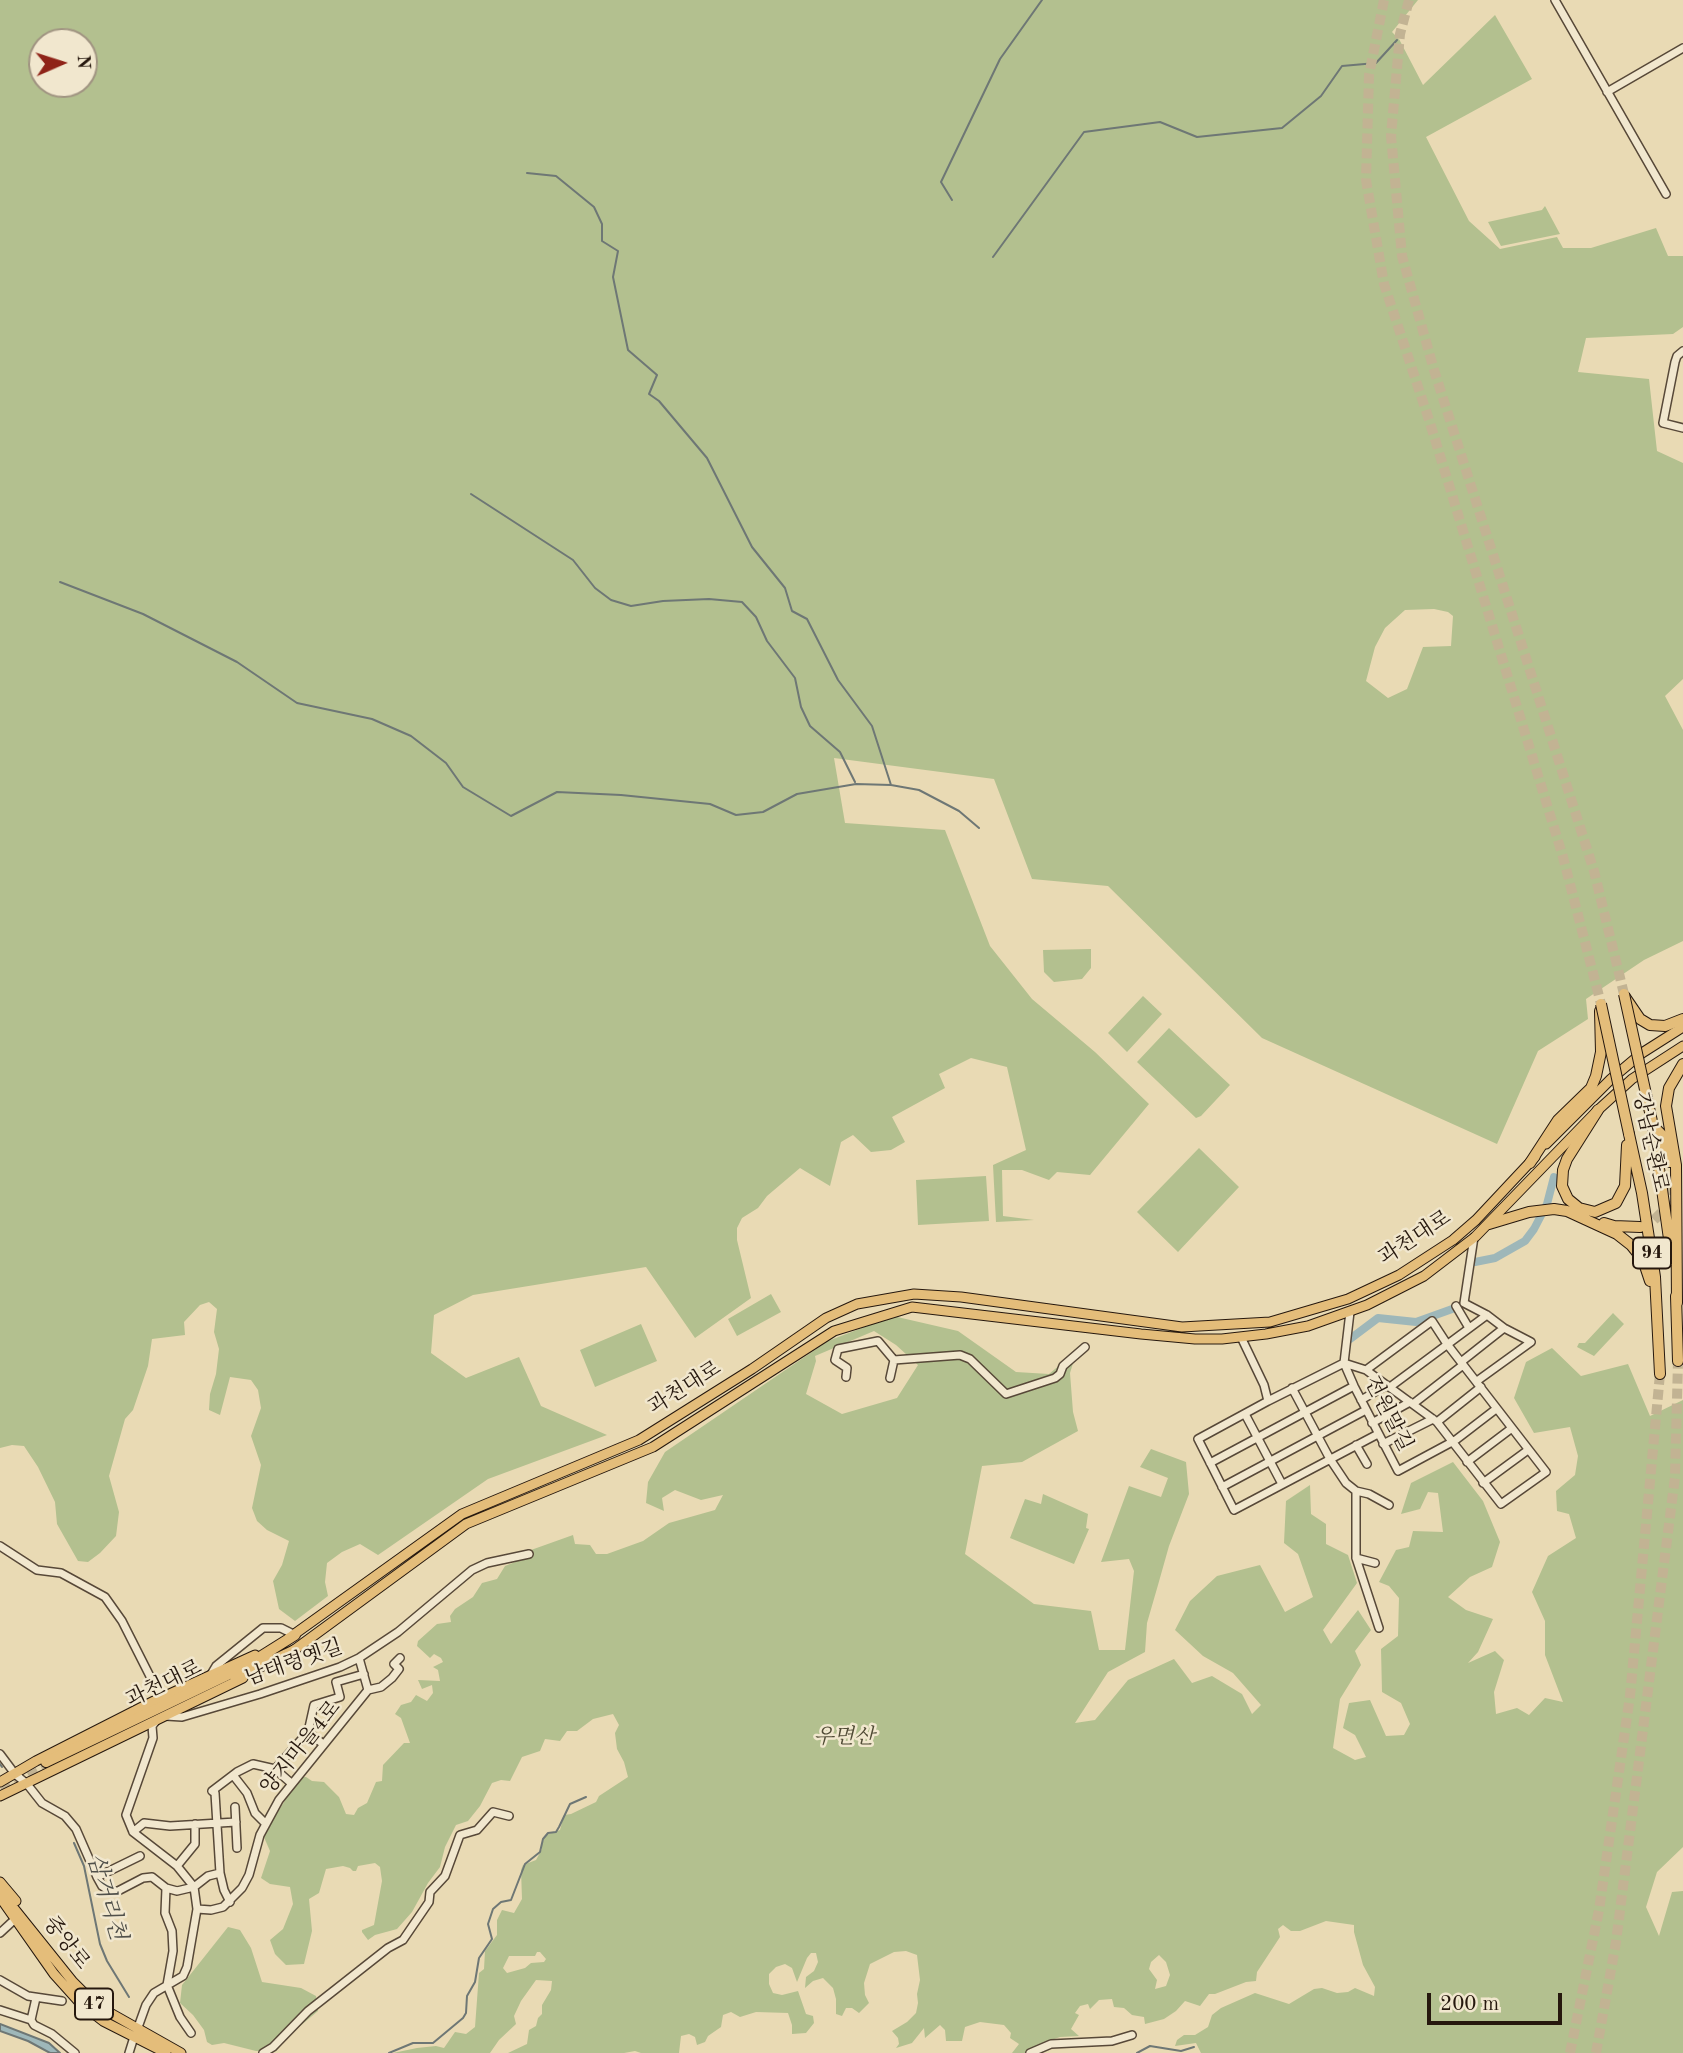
<!DOCTYPE html>
<html>
<head>
<meta charset="utf-8">
<style>
  body { margin:0 }
  #map { position:relative; width:1683px; height:2053px; overflow:hidden; background:#e9dab4; font-family:"Old Standard TT",serif }
  canvas { display:block }
  .north { position:absolute; left:28px; top:28px; width:70px; height:70px; box-sizing:border-box; background:#f1e7ce; border:2px solid #a09481; border-radius:50%; rotate:87deg; font-size:19px; font-weight:700; line-height:28px; text-align:center; color:#26180e }
  .north::after { content:''; display:block; margin:auto; width:24px; height:32px; background:#8f2418; clip-path:polygon(50% 0,100% 100%,50% 72%,0 100%) }
  .scale { position:absolute; left:1427px; top:1993px; width:135px; height:32px; box-sizing:border-box; border:4px solid #26180e; border-top:0; padding-left:9px; font-size:21px; line-height:24px; white-space:nowrap; color:#26180e; -webkit-text-stroke:5px #f1e7ce; paint-order:stroke }
</style>
</head>
<body>
<div id="map">
<canvas width="1683" height="2053"></canvas>
<div class="north">N</div>
<div class="scale">200 m</div>
</div>
<script>
const ctx = document.querySelector('canvas').getContext('2d');
ctx.lineJoin = 'round';
function fillPath(path, color) { ctx.fillStyle = color; ctx.fill(path, 'evenodd'); }
const poly = rows => new Path2D(rows.map(r => 'M' + r).join(''));
function stroke(path, color, width, dash) { ctx.strokeStyle = color; ctx.lineWidth = width; ctx.lineCap = dash ? 'butt' : 'round'; ctx.setLineDash(dash || []); ctx.stroke(path); }
function write(font, color, halo, rows, align = 'center') {
  ctx.font = font + ' "Old Standard TT","Noto Serif KR",serif'; ctx.lineWidth = 5; ctx.setLineDash([]); ctx.textBaseline = 'middle'; ctx.strokeStyle = halo; ctx.fillStyle = color; for (const [text, x, y, turn = 0] of rows) {
    ctx.save(); ctx.translate(x, y); ctx.rotate((+turn || 0) * Math.PI / 180); ctx.textAlign = isNaN(turn) ? turn : align; if (halo) ctx.strokeText(text, 0, 0); ctx.fillText(text, 0, 0); ctx.restore();
  }
}
fillPath(poly([
  [0,0,1418,0,1392,32,1399,39,1423,85,1495,15,1532,79,1426,137,1469,221,1500,249,1557,237,1563,248,1591,248,1656,228,1668,256,1683,256,1683,327,1673,334,1586,338,1578,372,1649,379,1657,451,1683,463,1683,679,1665,696,1683,730,1683,941,1644,960,1586,999,1588,1019,1538,1051,1497,1144,1262,1038,1108,886,1032,879,994,779,834,758,845,823,945,830,990,946,1032,999,1095,1052,1149,1104,1090,1175,1057,1172,1049,1180,1022,1170,1002,1170,1003,1216,1034,1220,996,1222,993,1165,1026,1150,1007,1067,971,1058,939,1074,945,1088,892,1117,905,1142,891,1150,871,1152,853,1135,841,1142,830,1186,800,1168,767,1196,758,1208,742,1218,737,1228,737,1240,751,1298,695,1338,646,1267,473,1295,434,1315,431,1353,466,1378,519,1357,541,1406,607,1435,488,1479,378,1555,360,1544,342,1552,327,1563,325,1582,328,1596,295,1621,279,1609,273,1581,282,1565,289,1541,267,1530,257,1521,252,1508,261,1465,251,1436,261,1408,258,1390,251,1380,230,1377,220,1415,209,1410,210,1394,216,1374,219,1349,214,1332,217,1309,209,1302,200,1305,184,1322,185,1335,152,1339,148,1366,133,1410,125,1419,109,1476,119,1512,116,1536,100,1553,88,1562,78,1561,57,1524,55,1502,38,1467,24,1446,12,1445,0,1448],
  [42,42,84,42,84,84,42,84],
  [1434,609,1448,612,1453,616,1451,646,1423,647,1407,689,1388,698,1366,681,1375,647,1385,628,1405,610],
  [1545,206,1560,234,1501,246,1488,222,1542,210],
  [1091,949,1091,968,1082,979,1054,982,1044,972,1043,950],
  [1143,996,1162,1014,1127,1052,1108,1033],
  [1169,1028,1230,1085,1201,1116,1196,1118,1137,1062],
  [1199,1148,1239,1187,1178,1252,1137,1212],
  [986,1176,989,1221,918,1225,916,1180],
  [771,1294,781,1312,737,1336,728,1319],
  [1613,1313,1624,1324,1594,1356,1577,1347,1579,1343,1585,1343],
  [893,1316,958,1331,1016,1372,1049,1374,1067,1359,1074,1360,1070,1373,1073,1412,1078,1431,1022,1462,982,1466,965,1554,1034,1604,1091,1611,1099,1650,1125,1650,1134,1571,1129,1559,1101,1562,1129,1486,1161,1497,1168,1478,1140,1467,1151,1449,1186,1462,1189,1494,1169,1546,1158,1585,1147,1623,1145,1652,1108,1672,1075,1723,1095,1720,1128,1680,1174,1659,1192,1683,1212,1676,1242,1694,1252,1714,1261,1705,1233,1673,1203,1656,1175,1630,1190,1601,1217,1576,1260,1565,1285,1612,1313,1597,1298,1554,1284,1543,1286,1501,1310,1485,1311,1514,1326,1524,1326,1544,1348,1555,1357,1583,1323,1630,1331,1644,1358,1610,1371,1630,1355,1651,1361,1665,1340,1699,1333,1748,1355,1760,1366,1757,1355,1735,1343,1728,1349,1703,1370,1700,1386,1736,1404,1735,1410,1724,1401,1703,1382,1692,1381,1649,1398,1636,1399,1598,1389,1586,1379,1582,1396,1550,1409,1547,1413,1531,1443,1532,1438,1493,1428,1492,1420,1509,1401,1514,1411,1483,1453,1462,1483,1501,1500,1542,1492,1567,1470,1577,1448,1597,1466,1610,1493,1619,1478,1652,1468,1663,1495,1651,1504,1660,1494,1692,1496,1714,1517,1708,1529,1715,1545,1698,1563,1702,1545,1655,1545,1621,1532,1592,1548,1556,1576,1538,1569,1514,1557,1511,1556,1491,1575,1475,1578,1456,1570,1427,1534,1433,1514,1398,1526,1362,1552,1348,1581,1376,1628,1364,1650,1416,1683,1400,1683,1847,1657,1872,1646,1907,1659,1936,1672,1892,1683,1891,1683,2053,1201,2053,1196,2043,1175,2046,1177,2040,1184,2035,1195,2035,1208,2027,1212,2015,1221,2008,1255,1993,1289,2004,1314,1989,1322,1988,1337,1993,1348,1992,1355,1988,1374,1996,1375,1987,1363,1965,1354,1932,1354,1925,1326,1921,1300,1931,1291,1931,1283,1925,1278,1929,1280,1937,1257,1972,1256,1981,1246,1982,1215,1994,1209,1994,1200,2006,1185,2001,1176,2011,1164,2019,1145,2024,1144,2017,1132,2015,1124,2008,1114,2007,1112,1999,1099,2000,1090,2009,1088,2004,1080,2006,1075,2013,1079,2015,1071,2029,1079,2036,1060,2037,1040,2044,1026,2053,1012,2053,1019,2044,1010,2038,1011,2033,1004,2025,980,2022,965,2027,962,2041,946,2041,945,2030,940,2025,925,2038,924,2028,912,2043,896,2048,899,2044,898,2038,892,2031,907,2022,916,2013,918,2003,917,1994,920,1980,917,1955,906,1951,894,1952,870,1964,864,1983,865,1995,869,2003,859,2013,852,2008,846,2008,842,2016,836,2014,836,1999,833,1988,823,1978,813,1981,805,1988,806,1977,814,1971,818,1962,816,1953,811,1953,807,1958,797,1982,792,1968,785,1964,776,1967,769,1974,769,1984,773,1993,782,1995,798,1991,806,2014,813,2016,814,2023,806,2033,792,2034,792,2025,788,2013,756,2012,740,2017,731,2012,723,2015,721,2027,708,2036,705,2042,697,2045,695,2037,689,2034,681,2036,679,2053,641,2053,635,2051,624,2053,508,2053,527,2044,529,2030,536,2026,538,2018,542,2014,542,2005,551,1990,552,1981,536,1980,521,2001,514,2016,516,2024,499,2040,490,2053,393,2053,417,2048,436,2046,444,2048,455,2032,466,2034,475,2027,479,1973,484,1969,485,1951,497,1935,497,1920,502,1910,514,1913,522,1899,521,1870,523,1865,536,1860,542,1849,542,1844,546,1835,560,1830,564,1815,571,1814,596,1802,599,1796,628,1777,624,1762,617,1749,615,1733,619,1725,613,1714,593,1719,577,1731,567,1731,560,1741,545,1739,540,1751,522,1757,510,1781,501,1780,492,1783,480,1806,468,1821,456,1825,445,1847,440,1867,428,1883,412,1912,397,1929,375,1935,368,1940,362,1932,362,1930,374,1925,382,1881,380,1867,375,1863,358,1866,356,1871,353,1871,350,1868,343,1866,326,1869,319,1893,309,1899,312,1931,304,1964,286,1965,275,1954,270,1940,283,1929,293,1904,290,1887,270,1884,261,1878,270,1851,263,1835,300,1777,306,1777,312,1781,324,1782,339,1797,346,1814,354,1815,358,1808,367,1803,376,1782,382,1781,383,1765,404,1743,410,1743,401,1718,395,1714,401,1705,411,1702,416,1695,427,1701,433,1693,432,1685,422,1689,418,1680,440,1681,438,1670,433,1667,443,1662,441,1658,434,1654,430,1658,417,1646,418,1641,437,1624,451,1622,450,1616,455,1609,473,1597,482,1583,497,1579,505,1566,515,1562,517,1555,573,1535,575,1544,590,1545,596,1554,607,1554,643,1541,669,1523,715,1510,723,1495,701,1500,675,1490,662,1498,664,1511,646,1503,648,1482,665,1452,828,1341],
  [874,1331,896,1345,918,1365,897,1398,842,1414,806,1394,816,1361,815,1356],
  [537,1952,540,1952,546,1959,544,1962,531,1963,525,1968,507,1973,503,1968,509,1956,535,1956],
  [1159,1955,1166,1962,1170,1975,1166,1986,1155,1989,1157,1980,1149,1969,1151,1962],
  [641,1324,657,1361,595,1387,580,1350],
  [1043,1494,1088,1514,1086,1528,1089,1529,1074,1564,1010,1538,1025,1499,1041,1504],
  [228,1927,240,1930,251,1948,262,1982,301,1988,316,1996,318,2011,293,2032,276,2051,256,2051,224,2043,212,2045,207,2042,204,2030,193,2015,180,2003,182,1985]
]), '#b3c08f');
const water = poly([
  [0,2024,49,2043,60,2053,50,2053,28,2041,0,2031,0,2024]
]);
fillPath(water, '#9eb7b9');
stroke(water, '#6e7775', 2);
stroke(poly([
  [527,173,556,176,594,207,602,224,602,241,618,251,613,277,628,350,657,375,649,394,659,401,707,458,752,547,785,588,792,611,807,619,838,680,872,726,891,785,919,790,959,811,979,828],
  [952,200,941,182,1000,59,1042,0],
  [993,257,1084,132,1160,122,1197,137,1282,128,1321,96,1342,66,1376,63,1397,40],
  [471,494,573,560,595,588,611,600,631,606,663,601,709,599,742,602,756,617,767,641,795,678,801,707,810,726,840,752,855,782],
  [60,582,143,614,237,662,297,703,372,719,411,736,446,763,463,787,511,816,557,792,621,795,710,804,736,815,763,812,797,794,856,784,891,785],
  [0,1764,2,1767],
  [74,1843,84,1866,100,1944,107,1961,129,1997],
  [389,2053,413,2043,433,2043,463,2018,466,2013,467,1996,475,1982,479,1958,492,1939,488,1924,493,1909,501,1902,511,1900,525,1864,540,1852,543,1839,548,1833,556,1832,559,1827,570,1804,586,1797],
  [1137,2053,1150,2046,1181,2051,1194,2047]
]), '#6e7775', 2);
stroke(poly([
  [1475,1262,1495,1258,1525,1241,1534,1229,1547,1204,1554,1177],
  [1350,1339,1378,1318,1416,1322,1455,1308]
]), '#9eb7b9', 8);
stroke(poly([
  [1384,0,1369,75,1366,180,1384,284,1430,423,1563,857,1601,1004],
  [1409,0,1400,34,1391,136,1402,256,1434,370,1594,871,1624,994],
  [1641,1227,1652,1222,1663,1211,1670,1192,1671,1178],
  [16,1784,48,1767],
  [0,1787,21,1776],
  [1570,2053,1599,1910,1630,1696,1660,1374],
  [1596,2053,1616,1942,1675,1477,1678,1361]
]), '#c2b393', 10, [10, 5]);
const minor = poly([
  [1555,0,1666,194],
  [1607,92,1683,48],
  [1683,351,1677,356,1675,362,1663,423,1683,428],
  [1474,1237,1464,1303,1487,1315,1504,1328,1531,1342,1477,1381],
  [1456,1306,1469,1328],
  [1350,1312,1344,1363,1354,1386,1398,1471,1452,1442],
  [1241,1337,1264,1385,1268,1401],
  [1461,1362,1504,1328],
  [1344,1363,1366,1370,1437,1422,1501,1504,1546,1472,1447,1344,1432,1321,1366,1370],
  [1344,1363,1268,1401,1198,1439,1234,1510,1378,1434],
  [846,1377,847,1368,835,1360,838,1349,878,1341,894,1360,960,1355,970,1359,1006,1394,1055,1378,1060,1374,1063,1366,1085,1347],
  [890,1378,894,1360],
  [1390,1387,1487,1315],
  [1292,1388,1330,1459,1346,1483,1356,1491,1356,1558,1379,1628],
  [1361,1400,1387,1385],
  [1413,1404,1463,1365],
  [1245,1414,1282,1484],
  [1437,1422,1481,1387],
  [1372,1423,1410,1402],
  [1453,1442,1496,1409],
  [1383,1444,1433,1419],
  [1356,1445,1367,1464],
  [1467,1462,1512,1428],
  [1210,1463,1354,1386],
  [1483,1483,1528,1450],
  [1222,1487,1366,1410],
  [1356,1491,1369,1494,1389,1505],
  [0,1546,37,1570,61,1573,105,1597,122,1621,161,1698],
  [1356,1558,1375,1563],
  [210,1676,216,1666,263,1628,281,1628,295,1635],
  [368,1690,381,1687,392,1678,399,1669,394,1664,400,1658],
  [166,1716,182,1717,260,1694,340,1667,359,1658,398,1632,472,1570,487,1563,529,1554],
  [323,1744,308,1732,314,1705,340,1697,336,1682,364,1674],
  [0,1754,15,1774,27,1784,42,1803,65,1816,76,1829,97,1877,102,1886,109,1891,118,1891,143,1878,152,1877,166,1888,177,1891,194,1887,208,1876,220,1873],
  [275,1769,308,1732],
  [233,1775,247,1793,255,1813,266,1824],
  [235,1807,237,1848],
  [133,1832,144,1823,170,1826,236,1822],
  [177,1866,195,1844,195,1824],
  [97,1877,140,1856],
  [166,1888,165,1913,172,1931,173,1951,167,1985,180,2017,191,2033],
  [230,1902,224,1890,220,1873,215,1793,212,1791,237,1772,253,1764,275,1769,291,1783],
  [197,1909,211,1910,223,1907,242,1888,249,1875,260,1835,279,1800,368,1690,359,1658],
  [0,1933,13,1921],
  [0,1980,28,1996,62,2001],
  [0,2010,31,2020,36,1998],
  [31,2020,34,2025,52,2034,75,2053],
  [137,2030,146,2005,154,1993,183,1976,187,1967,197,1909,194,1887,177,1866,133,1832,126,1815,153,1738,152,1726,156,1721],
  [129,2053,134,2037],
  [263,2053,273,2047,308,2011,388,1948,403,1940,429,1902,430,1892,445,1876,460,1835,477,1830,493,1812,509,1816],
  [1030,2053,1051,2044,1112,2041,1132,2035]
]);
const major = poly([
  [1546,1144,1611,1079,1642,1053,1683,1027],
  [289,1638,462,1514,639,1440,752,1369,826,1318,857,1304,914,1294,961,1297,1182,1327,1270,1322,1348,1299,1399,1275,1453,1240,1476,1220,1535,1157],
  [290,1653,466,1524,653,1447,834,1331,912,1307,1141,1334,1195,1339,1222,1339,1266,1334,1308,1326,1367,1305,1424,1276,1475,1237,1598,1110,1632,1079,1683,1046],
  [0,1782,36,1761,154,1701,255,1655],
  [0,1796,243,1678],
  [0,1882,16,1901],
  [0,1891,73,1982,96,2005,181,2053],
  [2,1900,54,1974,81,2004,103,2021,166,2053]
]);
const highway = poly([
  [1625,997,1640,1019,1650,1025,1665,1026,1683,1019],
  [1598,1110,1567,1159,1563,1170,1562,1186,1568,1199,1579,1208,1595,1212,1616,1203,1625,1186,1627,1145],
  [1653,1126,1672,1260],
  [1653,1126,1661,1134,1670,1162],
  [1629,1134,1642,1193,1655,1277,1660,1374],
  [1530,1163,1558,1120,1591,1088,1596,1076,1601,1052,1600,1011],
  [1604,1223,1614,1226,1640,1227],
  [1489,1224,1529,1212,1554,1209,1567,1211,1617,1234,1631,1245,1643,1260,1650,1281],
  [1676,1296,1678,1361],
  [1677,1303,1676,1165,1666,1106,1669,1088,1683,1064],
  [236,1678,295,1650],
  [46,1762,244,1667,295,1635]
]);
stroke(minor, '#574838', 10);
stroke(major, '#26180e', 11);
stroke(highway, '#26180e', 12);
stroke(minor, '#f1e7ce', 7);
stroke(major, '#e4bd7a', 9);
stroke(highway, '#e4bd7a', 10);
const highwayBridge = poly([
  [1624,994,1653,1126],
  [1601,1004,1629,1134]
]);
stroke(highwayBridge, '#26180e', 12, []);
stroke(highwayBridge, '#e4bd7a', 10);
for (const [x, y, w] of [
  [1652,1253,38],
  [94,2004,38]
]) { const box = new Path2D(); box.roundRect(x - w / 2, y - 15.5, w, 31, 5); ctx.fillStyle = '#f1e7ce'; ctx.fill(box); stroke(box, '#26180e', 2); }
write('bold 19px', '#26180e', null, [
  ["94",1652,1253],
  ["47",94,2004]
]);
write('21px', '#26180e', '#f1e7ce', [
  ["강남순환로",1650,1142,78],
  ["과천대로",1415,1238,-33],
  ["과천대로",685,1388,-32],
  ["전원말길",1388,1414,63],
  ["남태령옛길",294,1663,-19],
  ["과천대로",164,1684,-26],
  ["양지마을4로",301,1748,-51],
  ["중앙로",66,1943,52]
]);
write('italic 21px', '#504a35', '#f1e7ce', [
  ["우면산",844,1737]
]);
write('italic 23px', '#50504a', '#f1e7ce', [
  ["삼거리천",106,1897,74]
]);
</script>
</body>
</html>
